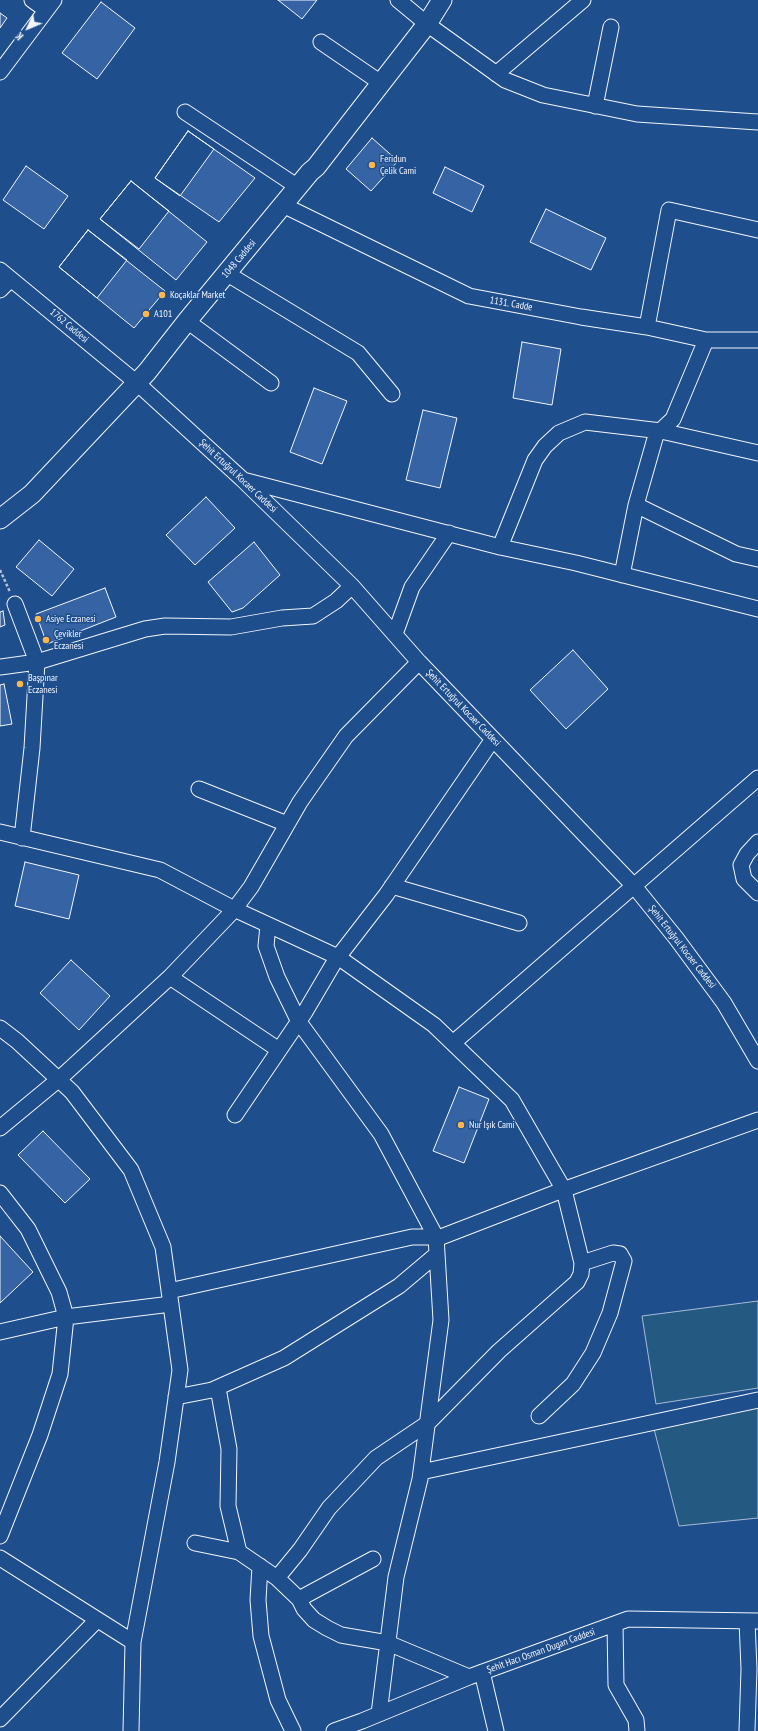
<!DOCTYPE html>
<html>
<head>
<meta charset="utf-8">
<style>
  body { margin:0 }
  #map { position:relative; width:758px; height:1731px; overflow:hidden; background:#1f4e8c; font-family:"PT Sans Narrow",sans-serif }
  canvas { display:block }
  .north { position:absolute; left:8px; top:8px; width:40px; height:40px; -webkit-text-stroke:3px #1f4e8c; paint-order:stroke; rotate:226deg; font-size:11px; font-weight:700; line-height:16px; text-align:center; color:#f2f6ff }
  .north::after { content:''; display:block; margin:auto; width:14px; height:18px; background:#f2f6ff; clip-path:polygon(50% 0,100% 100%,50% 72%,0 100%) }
</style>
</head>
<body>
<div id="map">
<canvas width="758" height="1731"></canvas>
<div class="north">K</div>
</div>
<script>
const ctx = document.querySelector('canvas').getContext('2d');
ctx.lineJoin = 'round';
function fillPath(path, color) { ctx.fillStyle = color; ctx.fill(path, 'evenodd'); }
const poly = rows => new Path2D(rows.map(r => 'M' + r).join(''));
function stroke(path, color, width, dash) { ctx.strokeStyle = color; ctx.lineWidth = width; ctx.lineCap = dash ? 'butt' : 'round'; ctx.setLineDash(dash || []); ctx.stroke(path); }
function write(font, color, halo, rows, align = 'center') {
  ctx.font = font + ' "PT Sans Narrow",sans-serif'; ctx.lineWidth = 3; ctx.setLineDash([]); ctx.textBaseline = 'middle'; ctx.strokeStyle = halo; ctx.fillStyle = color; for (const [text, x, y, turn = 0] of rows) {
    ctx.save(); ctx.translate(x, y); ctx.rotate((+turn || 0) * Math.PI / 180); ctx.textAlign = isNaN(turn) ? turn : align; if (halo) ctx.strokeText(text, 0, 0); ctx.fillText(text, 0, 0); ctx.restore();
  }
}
const green = poly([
  [758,1301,758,1388,656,1404,642,1316,758,1301],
  [758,1407,758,1518,679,1526,654,1429,758,1407]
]);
fillPath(green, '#245a82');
stroke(green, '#a8bbd7', 1);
const building = poly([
  [278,0,317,0,302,19,278,0],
  [101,2,135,28,97,79,62,53,101,2],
  [0,13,7,18,0,28,0,13],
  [188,131,214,149,180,196,155,178,188,131],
  [188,131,255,178,219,222,155,178,188,131],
  [372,138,398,161,371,191,346,169,372,138],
  [26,166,68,196,44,229,3,200,26,166],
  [445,167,484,186,472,212,433,193,445,167],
  [131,181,207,242,176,280,100,219,131,181],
  [131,181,169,211,139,249,100,219,131,181],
  [546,209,606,238,591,270,530,242,546,209],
  [88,230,127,260,97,298,59,267,88,230],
  [88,230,165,291,134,328,59,267,88,230],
  [522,342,561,349,552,405,513,398,522,342],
  [314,388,347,401,322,464,290,452,314,388],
  [423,410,457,418,440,488,406,480,423,410],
  [206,497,235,528,195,565,166,535,206,497],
  [39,540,74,569,52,596,16,567,39,540],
  [254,542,280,575,243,608,232,612,208,582,254,542],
  [105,588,116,617,47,644,36,614,105,588],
  [3,611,5,625,0,627,0,612,3,611],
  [573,650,608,689,566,729,530,690,573,650],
  [4,684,12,724,0,726,0,685,4,684],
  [25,862,79,875,69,919,15,906,25,862],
  [71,960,110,996,79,1030,40,993,71,960],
  [459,1087,489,1099,464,1163,433,1151,459,1087],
  [43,1131,90,1179,65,1203,18,1155,43,1131],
  [0,1236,33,1272,0,1303,0,1236]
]);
fillPath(building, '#3563a3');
stroke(building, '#f2f6ff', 1);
const minor = poly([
  [32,0,46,10],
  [398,0,427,24,505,80,543,95,637,114,758,122],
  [321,42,381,83],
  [0,72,54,0],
  [496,74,583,0],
  [595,106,611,27],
  [185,112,298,187],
  [283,205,469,296,581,317,647,327,706,340,758,340],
  [0,270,137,383,242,479,352,586,419,662,634,886,676,938,724,1003,758,1061],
  [226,273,358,353,392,394],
  [0,290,11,279],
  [187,321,271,383],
  [647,327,669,210,758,230],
  [243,480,500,547,576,563,758,609],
  [636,505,736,554,758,559],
  [500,547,535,460,545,446,559,433,585,422,661,431,758,453],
  [622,575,636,505,656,435,673,419,706,340],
  [15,604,37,662,32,748,22,838],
  [395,634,412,587,449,533],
  [0,667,37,662,145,629,165,626,231,627,282,618,313,616,336,601,352,586],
  [199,789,287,824],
  [0,832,160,870,234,909,338,957,434,1025,512,1100,564,1190,582,1263,581,1274,577,1282,499,1351,428,1423,376,1458,329,1508,300,1550,277,1578],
  [758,842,747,854,741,865,744,879,758,893],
  [392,886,519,923],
  [268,925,266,946,277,977,299,1022,381,1134,436,1237,441,1320,420,1479,396,1577,379,1714],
  [170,977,279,1050],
  [0,1028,17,1041,72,1092,131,1170,163,1247,180,1370,167,1462,133,1642,131,1731],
  [453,1043,758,778],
  [235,1115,305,1012,335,961,386,895,493,739],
  [0,1128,58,1080,170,977,233,911,251,887,300,802,346,736,419,662],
  [0,1193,28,1229,59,1292,66,1317,60,1374,40,1435,0,1536],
  [169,1291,412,1237,441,1237,560,1191,758,1120],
  [0,1332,66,1317,171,1304],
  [218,1388,229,1449,228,1506,239,1552],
  [176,1397,212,1390,284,1358,399,1286,437,1254],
  [539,1416,573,1384,593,1353,610,1313,624,1261,620,1254,613,1253,582,1263],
  [421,1472,758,1400],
  [195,1543,239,1552,277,1578,299,1599,304,1609,314,1620,327,1628,341,1635,388,1643,469,1677],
  [0,1558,133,1642],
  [260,1566,258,1600,261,1636,278,1700,293,1731],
  [299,1599,373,1559],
  [747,1621,749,1669,747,1731],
  [615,1624,616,1685,636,1720,637,1731],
  [482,1672,496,1731],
  [0,1719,97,1620],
  [334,1731,362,1721,469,1677,628,1619,758,1621]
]);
const major = poly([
  [0,519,32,494,147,372,187,321,310,172,316,167,427,24,442,0]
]);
stroke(minor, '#f2f6ff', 17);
stroke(major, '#f2f6ff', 21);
stroke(poly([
  [0,570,10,592]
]), '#b3c4dc', 2.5, [3, 2]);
stroke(minor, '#1f4e8c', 15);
stroke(major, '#1f4e8c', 19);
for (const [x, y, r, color] of [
  [372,165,4,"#ffb74d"],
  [162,295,4,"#ffb74d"],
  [146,314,4,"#ffb74d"],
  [38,619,4,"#ffb74d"],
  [46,640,4,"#ffb74d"],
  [20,684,4,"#ffb74d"],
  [461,1125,4,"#ffb74d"]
]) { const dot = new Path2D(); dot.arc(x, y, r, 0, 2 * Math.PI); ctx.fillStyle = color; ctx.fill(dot); stroke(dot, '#1f4e8c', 1.5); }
write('10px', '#f2f6ff', '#1f4e8c', [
  ["Feridun",380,159],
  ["Çelik Cami",380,171],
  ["Koçaklar Market",170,295],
  ["A101",154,314],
  ["Asiye Eczanesi",46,619],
  ["Çevikler",54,634],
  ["Eczanesi",54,646],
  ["Başpınar",28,678],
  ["Eczanesi",28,690],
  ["Nur Işık Cami",469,1125]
], 'left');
write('10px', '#f2f6ff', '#1f4e8c', [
  ["1048 Caddesi",239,259,-50],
  ["1131. Cadde",511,304,10],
  ["1762 Caddesi",69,326,40],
  ["Şehit Ertuğrul Kocaer Caddesi",238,476,43],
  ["Şehit Ertuğrul Kocaer Caddesi",463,708,46],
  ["Şehit Ertuğrul Kocaer Caddesi",682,947,52],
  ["Şehit Hacı Osman Dugan Caddesi",541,1651,-20]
]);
</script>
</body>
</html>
